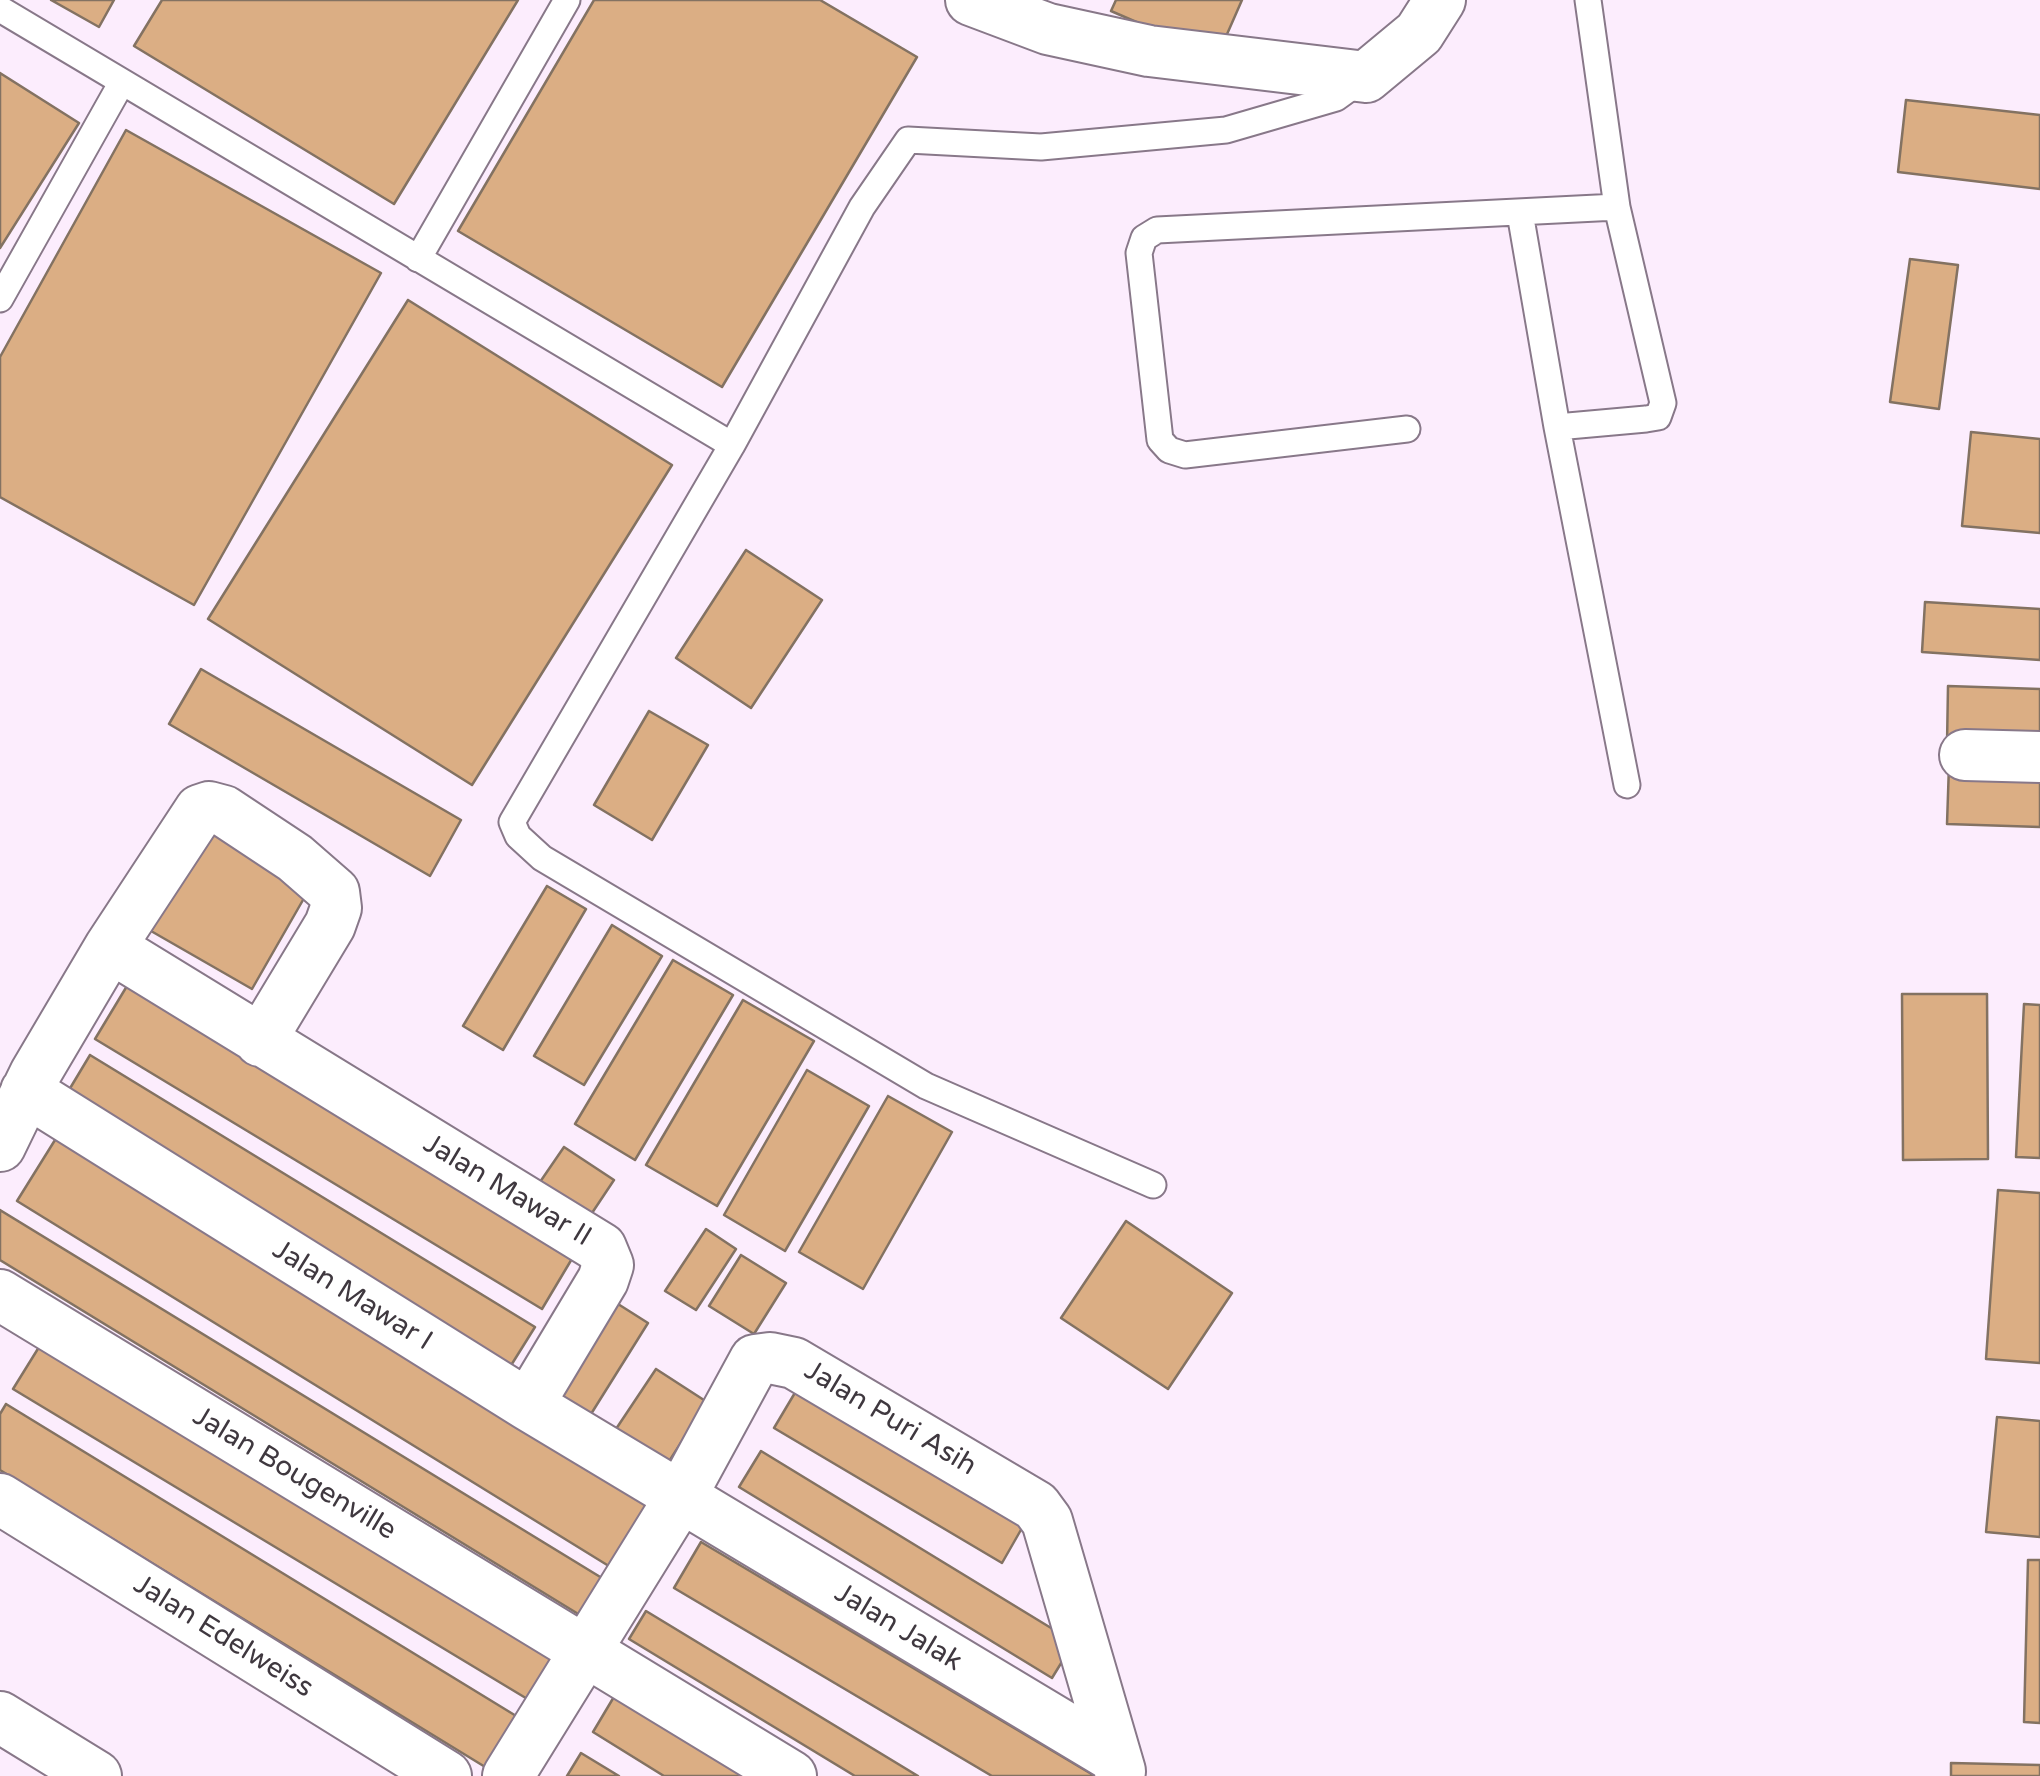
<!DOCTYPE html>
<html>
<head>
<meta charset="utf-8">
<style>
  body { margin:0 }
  canvas { display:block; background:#fcedfd }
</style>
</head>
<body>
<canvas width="2040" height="1776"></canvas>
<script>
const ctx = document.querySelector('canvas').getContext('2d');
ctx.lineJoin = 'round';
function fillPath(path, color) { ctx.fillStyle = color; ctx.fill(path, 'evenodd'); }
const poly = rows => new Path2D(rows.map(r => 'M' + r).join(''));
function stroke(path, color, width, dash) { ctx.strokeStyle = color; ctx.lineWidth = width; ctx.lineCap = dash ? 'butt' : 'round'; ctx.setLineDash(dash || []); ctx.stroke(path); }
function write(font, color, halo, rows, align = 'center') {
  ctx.font = font + ' "Varela Round",sans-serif'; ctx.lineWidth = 8; ctx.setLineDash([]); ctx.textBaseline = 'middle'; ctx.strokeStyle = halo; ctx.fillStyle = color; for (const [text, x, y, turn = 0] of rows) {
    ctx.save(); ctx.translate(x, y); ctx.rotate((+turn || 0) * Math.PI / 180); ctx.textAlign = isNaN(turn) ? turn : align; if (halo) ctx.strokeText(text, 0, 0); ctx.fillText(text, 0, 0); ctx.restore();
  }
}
const building = poly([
  [51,0,114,0,99,27,51,0],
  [162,0,518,0,394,204,134,46,162,0],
  [594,0,820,0,917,57,722,387,458,231,594,0],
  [1116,0,1242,0,1217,57,1111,11,1116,0],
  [0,73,79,123,0,248,0,73],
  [1906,100,2040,115,2040,189,1898,172,1906,100],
  [126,130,381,273,194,605,0,497,0,357,126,130],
  [1910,259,1958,265,1939,409,1890,402,1910,259],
  [408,300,672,465,472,785,208,619,408,300],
  [1971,432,2040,439,2040,533,1962,526,1971,432],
  [746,550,822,600,751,708,676,658,746,550],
  [1925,602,2040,609,2040,660,1922,652,1925,602],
  [201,669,461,820,430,876,169,724,201,669],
  [1948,686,2040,689,2040,748,1947,745,1948,686],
  [649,711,708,745,652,840,594,805,649,711],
  [1949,765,2040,768,2040,827,1947,824,1949,765],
  [211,827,311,886,252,989,151,931,211,827],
  [547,886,586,909,503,1050,463,1026,547,886],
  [612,925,662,956,584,1085,534,1056,612,925],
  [673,960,733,995,635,1160,575,1124,673,960],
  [130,981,576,1252,542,1309,95,1039,130,981],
  [1902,994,1987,994,1988,1159,1903,1160,1902,994],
  [743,1000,814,1041,717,1206,646,1165,743,1000],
  [2024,1004,2040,1005,2040,1158,2016,1157,2024,1004],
  [90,1055,535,1327,510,1367,66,1095,90,1055],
  [807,1070,869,1106,785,1251,724,1215,807,1070],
  [888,1096,952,1132,863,1289,799,1252,888,1096],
  [60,1132,668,1506,625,1576,17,1201,60,1132],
  [564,1147,614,1180,590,1216,540,1182,564,1147],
  [1998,1190,2040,1193,2040,1363,1986,1359,1998,1190],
  [0,1210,615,1586,593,1623,0,1260,0,1210],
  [1126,1221,1232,1293,1168,1389,1061,1318,1126,1221],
  [706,1229,736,1249,696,1310,665,1291,706,1229],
  [741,1255,786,1283,754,1334,709,1306,741,1255],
  [618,1304,648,1323,591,1414,559,1395,618,1304],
  [44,1339,569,1655,539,1706,13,1389,44,1339],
  [656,1369,707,1402,668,1463,616,1429,656,1369],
  [799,1386,1026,1521,1002,1563,774,1428,799,1386],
  [6,1404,526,1722,495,1773,0,1470,0,1414,6,1404],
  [1997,1417,2040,1421,2040,1537,1986,1532,1997,1417],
  [761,1451,1074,1642,1052,1678,739,1487,761,1451],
  [701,1542,1095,1776,992,1776,674,1588,701,1542],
  [2028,1560,2040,1560,2040,1723,2024,1722,2028,1560],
  [646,1611,918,1776,855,1776,629,1639,646,1611],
  [621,1685,768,1776,664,1776,593,1732,621,1685],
  [581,1753,619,1776,567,1776,581,1753],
  [1951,1763,2040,1765,2040,1776,1951,1776,1951,1763]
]);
fillPath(building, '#dbae84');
stroke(building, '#837262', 2.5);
const service = poly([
  [1588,0,1617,207,1663,403,1658,417,1646,419,1557,427,1627,785],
  [0,9,732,445],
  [1520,213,1557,427],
  [418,259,567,0],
  [0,299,122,82],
  [1407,429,1185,455,1169,450,1160,440,1139,253,1144,238,1157,230,1617,207],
  [1153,1185,926,1086,542,858,518,836,512,822,732,445,862,207,908,140,1041,147,1226,130,1336,98,1361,80]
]);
const minor = poly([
  [971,0,1048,29,1149,51,1366,77,1419,33,1440,0],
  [1965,755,2040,757],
  [110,947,601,1248,608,1265,603,1280,528,1405],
  [26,1091,528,1405,1116,1758],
  [0,1146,35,1074,110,947,200,810,209,807,224,811,295,858,334,892,336,908,330,925,260,1041],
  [0,1295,791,1776],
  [0,1499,446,1776],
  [0,1717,96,1776],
  [508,1776,680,1498,755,1360,770,1358,794,1363,1036,1506,1047,1521,1120,1771]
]);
stroke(service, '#887889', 29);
stroke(minor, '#887889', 54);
stroke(service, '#fff', 25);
stroke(minor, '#fff', 50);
write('28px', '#3f383f', '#fff', [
  ["Jalan Mawar II",507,1191,31],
  ["Jalan Mawar I",352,1296,32],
  ["Jalan Puri Asih",890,1419,31],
  ["Jalan Bougenville",294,1474,31],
  ["Jalan Jalak",898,1628,31],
  ["Jalan Edelweiss",223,1637,32]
]);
</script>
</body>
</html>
